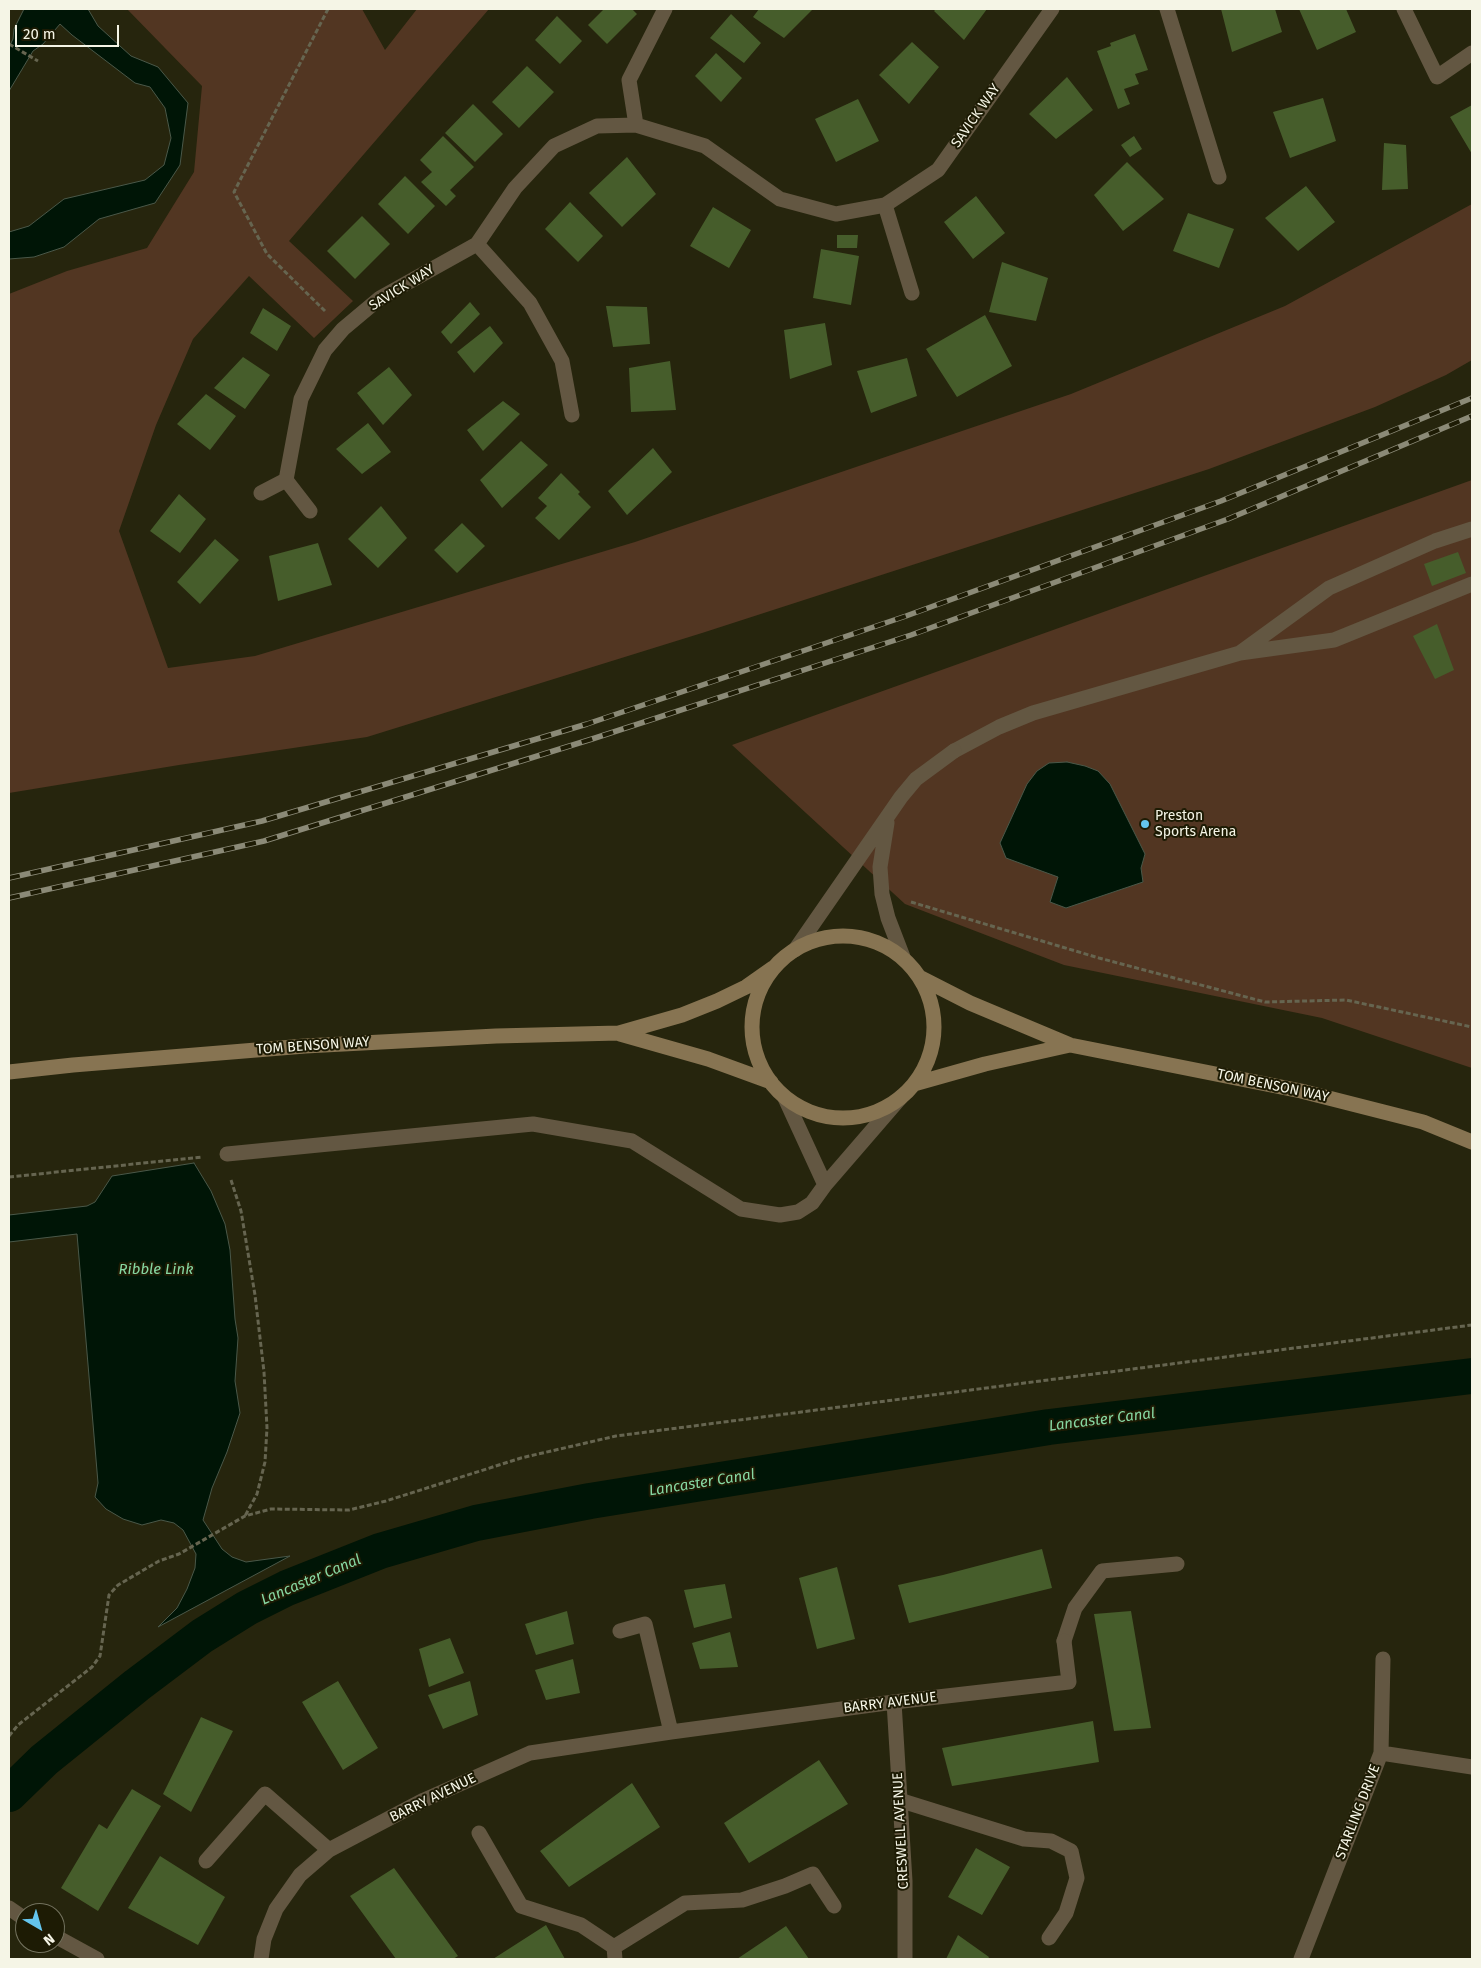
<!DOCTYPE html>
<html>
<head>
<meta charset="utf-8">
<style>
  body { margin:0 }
  #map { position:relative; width:1481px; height:1968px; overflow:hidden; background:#26250d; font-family:"Fira Sans",sans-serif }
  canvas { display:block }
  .frame { position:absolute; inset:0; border:10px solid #f5f5e6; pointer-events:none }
  .north { position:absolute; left:15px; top:1903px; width:50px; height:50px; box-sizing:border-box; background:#1d1b04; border:1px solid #73725e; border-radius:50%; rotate:142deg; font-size:14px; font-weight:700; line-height:20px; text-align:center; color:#f5f5e6 }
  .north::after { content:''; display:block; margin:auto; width:18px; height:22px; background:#64c5ee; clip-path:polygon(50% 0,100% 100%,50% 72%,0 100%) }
  .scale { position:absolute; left:15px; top:25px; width:104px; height:22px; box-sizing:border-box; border:2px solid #f5f5e6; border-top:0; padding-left:6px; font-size:15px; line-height:18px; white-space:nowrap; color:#f5f5e6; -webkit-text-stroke:4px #1d1b04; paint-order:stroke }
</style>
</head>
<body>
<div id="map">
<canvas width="1481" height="1968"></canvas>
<div class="frame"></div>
<div class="north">N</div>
<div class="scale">20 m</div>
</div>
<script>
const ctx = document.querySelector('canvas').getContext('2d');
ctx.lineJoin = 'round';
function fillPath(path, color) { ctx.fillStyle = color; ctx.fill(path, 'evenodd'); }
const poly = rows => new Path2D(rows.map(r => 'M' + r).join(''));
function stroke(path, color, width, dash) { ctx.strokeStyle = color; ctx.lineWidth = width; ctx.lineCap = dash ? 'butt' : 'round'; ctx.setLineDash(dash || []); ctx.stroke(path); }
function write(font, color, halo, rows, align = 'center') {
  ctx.font = font + ' "Fira Sans",sans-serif'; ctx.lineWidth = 4; ctx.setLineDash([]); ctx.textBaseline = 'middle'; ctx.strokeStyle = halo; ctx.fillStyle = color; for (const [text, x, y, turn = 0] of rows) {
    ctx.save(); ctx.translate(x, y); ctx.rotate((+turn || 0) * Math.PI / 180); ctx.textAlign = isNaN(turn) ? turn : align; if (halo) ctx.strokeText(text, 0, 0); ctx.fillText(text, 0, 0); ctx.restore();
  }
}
fillPath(poly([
  [127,9,362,9,385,50,417,9,489,9,289,241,353,301,314,338,249,276,193,339,156,425,119,531,168,668,255,656,635,542,1071,394,1285,306,1472,204,1472,360,1446,375,1375,407,1209,469,702,633,367,737,179,765,9,793,9,294,67,271,147,248,194,172,202,86],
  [1472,480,1472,1068,1322,1018,1064,965,905,904,732,745]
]), '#523622');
const water = poly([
  [24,9,88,9,98,26,131,56,158,67,188,103,180,165,155,203,99,219,64,247,34,257,9,259,9,232,29,226,64,199,145,180,164,165,171,138,165,108,150,87,135,83,72,35,60,24,43,44,33,51,9,91,9,47,13,39,14,29,24,9],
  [1067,762,1085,766,1098,771,1110,784,1145,854,1141,868,1143,882,1066,908,1050,902,1058,877,1006,858,1000,843,1027,784,1037,771,1049,763,1067,762],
  [194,1163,211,1191,225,1224,230,1250,235,1319,238,1338,235,1381,240,1413,227,1452,212,1488,203,1520,222,1549,232,1557,246,1562,290,1556,158,1627,177,1608,187,1589,195,1568,196,1554,183,1530,174,1523,161,1520,142,1525,123,1519,106,1509,95,1497,98,1483,77,1234,9,1242,9,1215,87,1206,95,1202,112,1176,194,1163]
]);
fillPath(water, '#001506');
stroke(water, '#4a5849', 1);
stroke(poly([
  [9,1794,44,1760,137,1685,202,1636,247,1608,287,1588,380,1551,476,1523,590,1501,1049,1427,1472,1376]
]), '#001506', 36);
fillPath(poly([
  [604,9,632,9,637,14,607,44,588,25],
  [759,9,813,9,784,38,753,17],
  [936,9,987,9,964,40,934,11],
  [1221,9,1275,9,1282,32,1232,52],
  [1299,9,1346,9,1356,32,1317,50],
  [731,14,761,43,744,63,710,38],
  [557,16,582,41,560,64,535,40],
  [1135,34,1148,70,1135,74,1139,84,1124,89,1130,104,1118,109,1097,51,1111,46,1110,43],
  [912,42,939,67,909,104,879,75],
  [716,53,742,78,721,102,695,76],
  [527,66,554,92,519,128,492,102],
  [1067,77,1093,110,1056,139,1029,114],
  [1323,98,1336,141,1290,158,1273,112],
  [858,99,879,141,836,162,815,119],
  [473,104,503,134,475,162,445,133],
  [1472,105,1472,154,1450,117],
  [443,136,474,167,450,190,456,196,446,206,421,182,432,172,420,160],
  [1134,136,1142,149,1130,157,1121,145],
  [1384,143,1406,145,1408,189,1382,190],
  [627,157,656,194,622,227,589,193],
  [1127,162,1164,199,1123,231,1094,195],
  [405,176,435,206,408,234,378,204],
  [1306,186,1335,222,1298,251,1265,218],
  [976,196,1005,233,973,259,944,222],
  [570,202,603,236,578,262,545,229],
  [713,207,751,230,729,268,690,246],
  [1188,213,1234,229,1219,268,1173,251],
  [362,216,390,244,355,279,327,251],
  [837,235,858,235,857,248,837,248],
  [821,249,859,256,851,305,813,298],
  [1002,262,1048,278,1036,321,989,312],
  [470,302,480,314,451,344,441,332],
  [606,306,647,307,650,344,613,347],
  [263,308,291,326,277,351,250,333],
  [985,315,1012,366,957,397,926,349],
  [825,323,832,365,790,379,784,330],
  [490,326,503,343,474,373,457,352],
  [243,357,270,375,245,409,214,388],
  [907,358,917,396,871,413,857,371],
  [670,361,676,410,631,412,629,368],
  [389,367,412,395,383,425,357,393],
  [206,394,236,416,210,450,177,424],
  [503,401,520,414,483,451,467,430],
  [368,423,391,452,362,474,336,449],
  [521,441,548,465,502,508,480,480],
  [653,448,672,472,627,515,608,491],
  [561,473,580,492,578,494,591,507,559,540,535,518,547,506,538,498],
  [179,494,206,519,180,553,150,531],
  [381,506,407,538,378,568,348,539],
  [462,523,485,546,457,573,434,550],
  [215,539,239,560,200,604,177,582],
  [318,543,332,585,278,601,269,556],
  [1458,552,1466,573,1432,586,1424,564],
  [1437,624,1454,670,1435,679,1413,636],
  [1042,1549,1052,1588,909,1623,898,1585,943,1575],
  [837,1567,855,1639,817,1649,799,1578],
  [725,1584,732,1618,694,1628,684,1590],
  [567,1611,574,1644,536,1655,525,1624],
  [1131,1611,1151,1728,1114,1731,1094,1614],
  [730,1632,738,1667,700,1669,692,1643],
  [450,1638,464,1673,429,1687,419,1649],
  [573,1659,580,1693,546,1700,535,1670],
  [338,1681,378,1748,343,1770,302,1702],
  [470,1681,478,1715,443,1729,428,1695],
  [201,1717,233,1731,191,1812,163,1794],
  [1093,1721,1099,1762,952,1786,942,1748],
  [819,1760,848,1804,749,1863,724,1823],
  [632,1783,660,1827,569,1887,540,1851],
  [132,1789,161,1806,98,1911,61,1888,99,1824,107,1829],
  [976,1848,1010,1867,982,1915,948,1897],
  [160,1856,225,1897,198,1945,128,1908],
  [394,1868,458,1956,453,1959,396,1959,350,1896],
  [546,1925,565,1959,493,1959],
  [786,1926,809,1959,737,1959],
  [958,1935,989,1957,988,1959,946,1959]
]), '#465d2b');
stroke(poly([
  [9,44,38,61],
  [325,311,267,254,234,192,328,9],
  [911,902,1099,958,1265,1002,1346,1000,1472,1027],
  [9,1177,202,1157],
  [231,1180,241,1211,255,1295,264,1372,267,1428,265,1462,257,1494,245,1516],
  [9,1736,18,1725,92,1667,100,1656,109,1595,118,1585,159,1561,179,1554,245,1516,271,1509,349,1510,386,1501,521,1458,616,1436,1472,1325]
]), '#666550', 3, [5, 2.5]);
stroke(poly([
  [1241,652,1329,588,1435,541,1472,529],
  [954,751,999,727,1033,713,1240,653,1334,640,1472,584],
  [785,1098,825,1185],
  [227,1154,533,1124,632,1141,741,1209,780,1215,798,1212,812,1203,825,1185,901,1097],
  [1064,1641,1075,1608,1102,1571,1177,1564],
  [899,1800,1024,1839,1051,1841,1071,1851,1077,1878,1066,1913,1049,1938],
  [479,1833,521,1906,581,1925,614,1947,615,1959],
  [614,1947,685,1903,742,1900,785,1886,813,1874,834,1906]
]), '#635742', 15);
stroke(poly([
  [1167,9,1219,177],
  [1404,9,1437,77,1472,53],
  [636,125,629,80,665,9],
  [885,205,912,293],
  [477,244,530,303,562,361,572,415],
  [286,480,310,511],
  [261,493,286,480,301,399,325,350,343,329,380,298,477,244,515,188,554,146,597,126,636,125,705,146,780,199,836,214,885,205,938,170,1052,9],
  [887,823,880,867,882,894,888,918,903,957],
  [795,950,901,797,916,779,954,751],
  [620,1631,645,1624,671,1732],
  [894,1702,905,1881,905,1959],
  [1381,1753,1472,1767],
  [206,1861,265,1794,329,1850],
  [9,1908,25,1919],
  [55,1936,97,1959],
  [261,1959,264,1939,276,1909,300,1875,329,1850,424,1800,530,1753,671,1732,894,1702,1069,1682,1064,1641],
  [1301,1959,1381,1753,1383,1659]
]), '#635742', 15);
stroke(poly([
  '752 1027a91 91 0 1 1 182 0a91 91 0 1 1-182 0Z',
  [921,978,970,1003,1070,1045,1301,1091,1423,1122,1472,1142],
  [620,1034,708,1059,771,1082],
  [9,1072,73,1065,305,1046,496,1036,619,1033,682,1015,717,1001,746,987,773,968],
  [914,1084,985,1064,1070,1045]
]), '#877452', 15);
const rail = poly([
  [9,878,262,821,587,724,906,616,1221,501,1472,398],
  [9,898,264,841,592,739,911,635,1228,519,1472,416]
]);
stroke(rail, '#8b8a77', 5.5);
stroke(rail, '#1d1b04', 4, [11]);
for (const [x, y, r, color] of [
  [1145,824,5,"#64c5ee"]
]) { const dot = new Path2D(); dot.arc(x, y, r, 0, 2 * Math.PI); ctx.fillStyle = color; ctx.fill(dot); stroke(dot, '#1d1b04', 2); }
write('14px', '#f5f5e6', '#1d1b04', [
  ["SAVICK WAY",976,116,-55],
  ["SAVICK WAY",402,288,-32],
  ["TOM BENSON WAY",313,1046,-4],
  ["TOM BENSON WAY",1273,1086,12],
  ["BARRY AVENUE",890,1703,-7],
  ["BARRY AVENUE",433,1798,-26],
  ["STARLING DRIVE",1358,1812,-69],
  ["CRESWELL AVENUE",901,1831,-93]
]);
write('14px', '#f5f5e6', '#1d1b04', [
  ["Preston",1155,816],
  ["Sports Arena",1155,832]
], 'left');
write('italic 15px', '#87d8a3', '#1d1b04', [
  ["Ribble Link",156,1270],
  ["Lancaster Canal",1102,1420,-7],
  ["Lancaster Canal",702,1483,-9],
  ["Lancaster Canal",311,1580,-23]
]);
</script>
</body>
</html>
